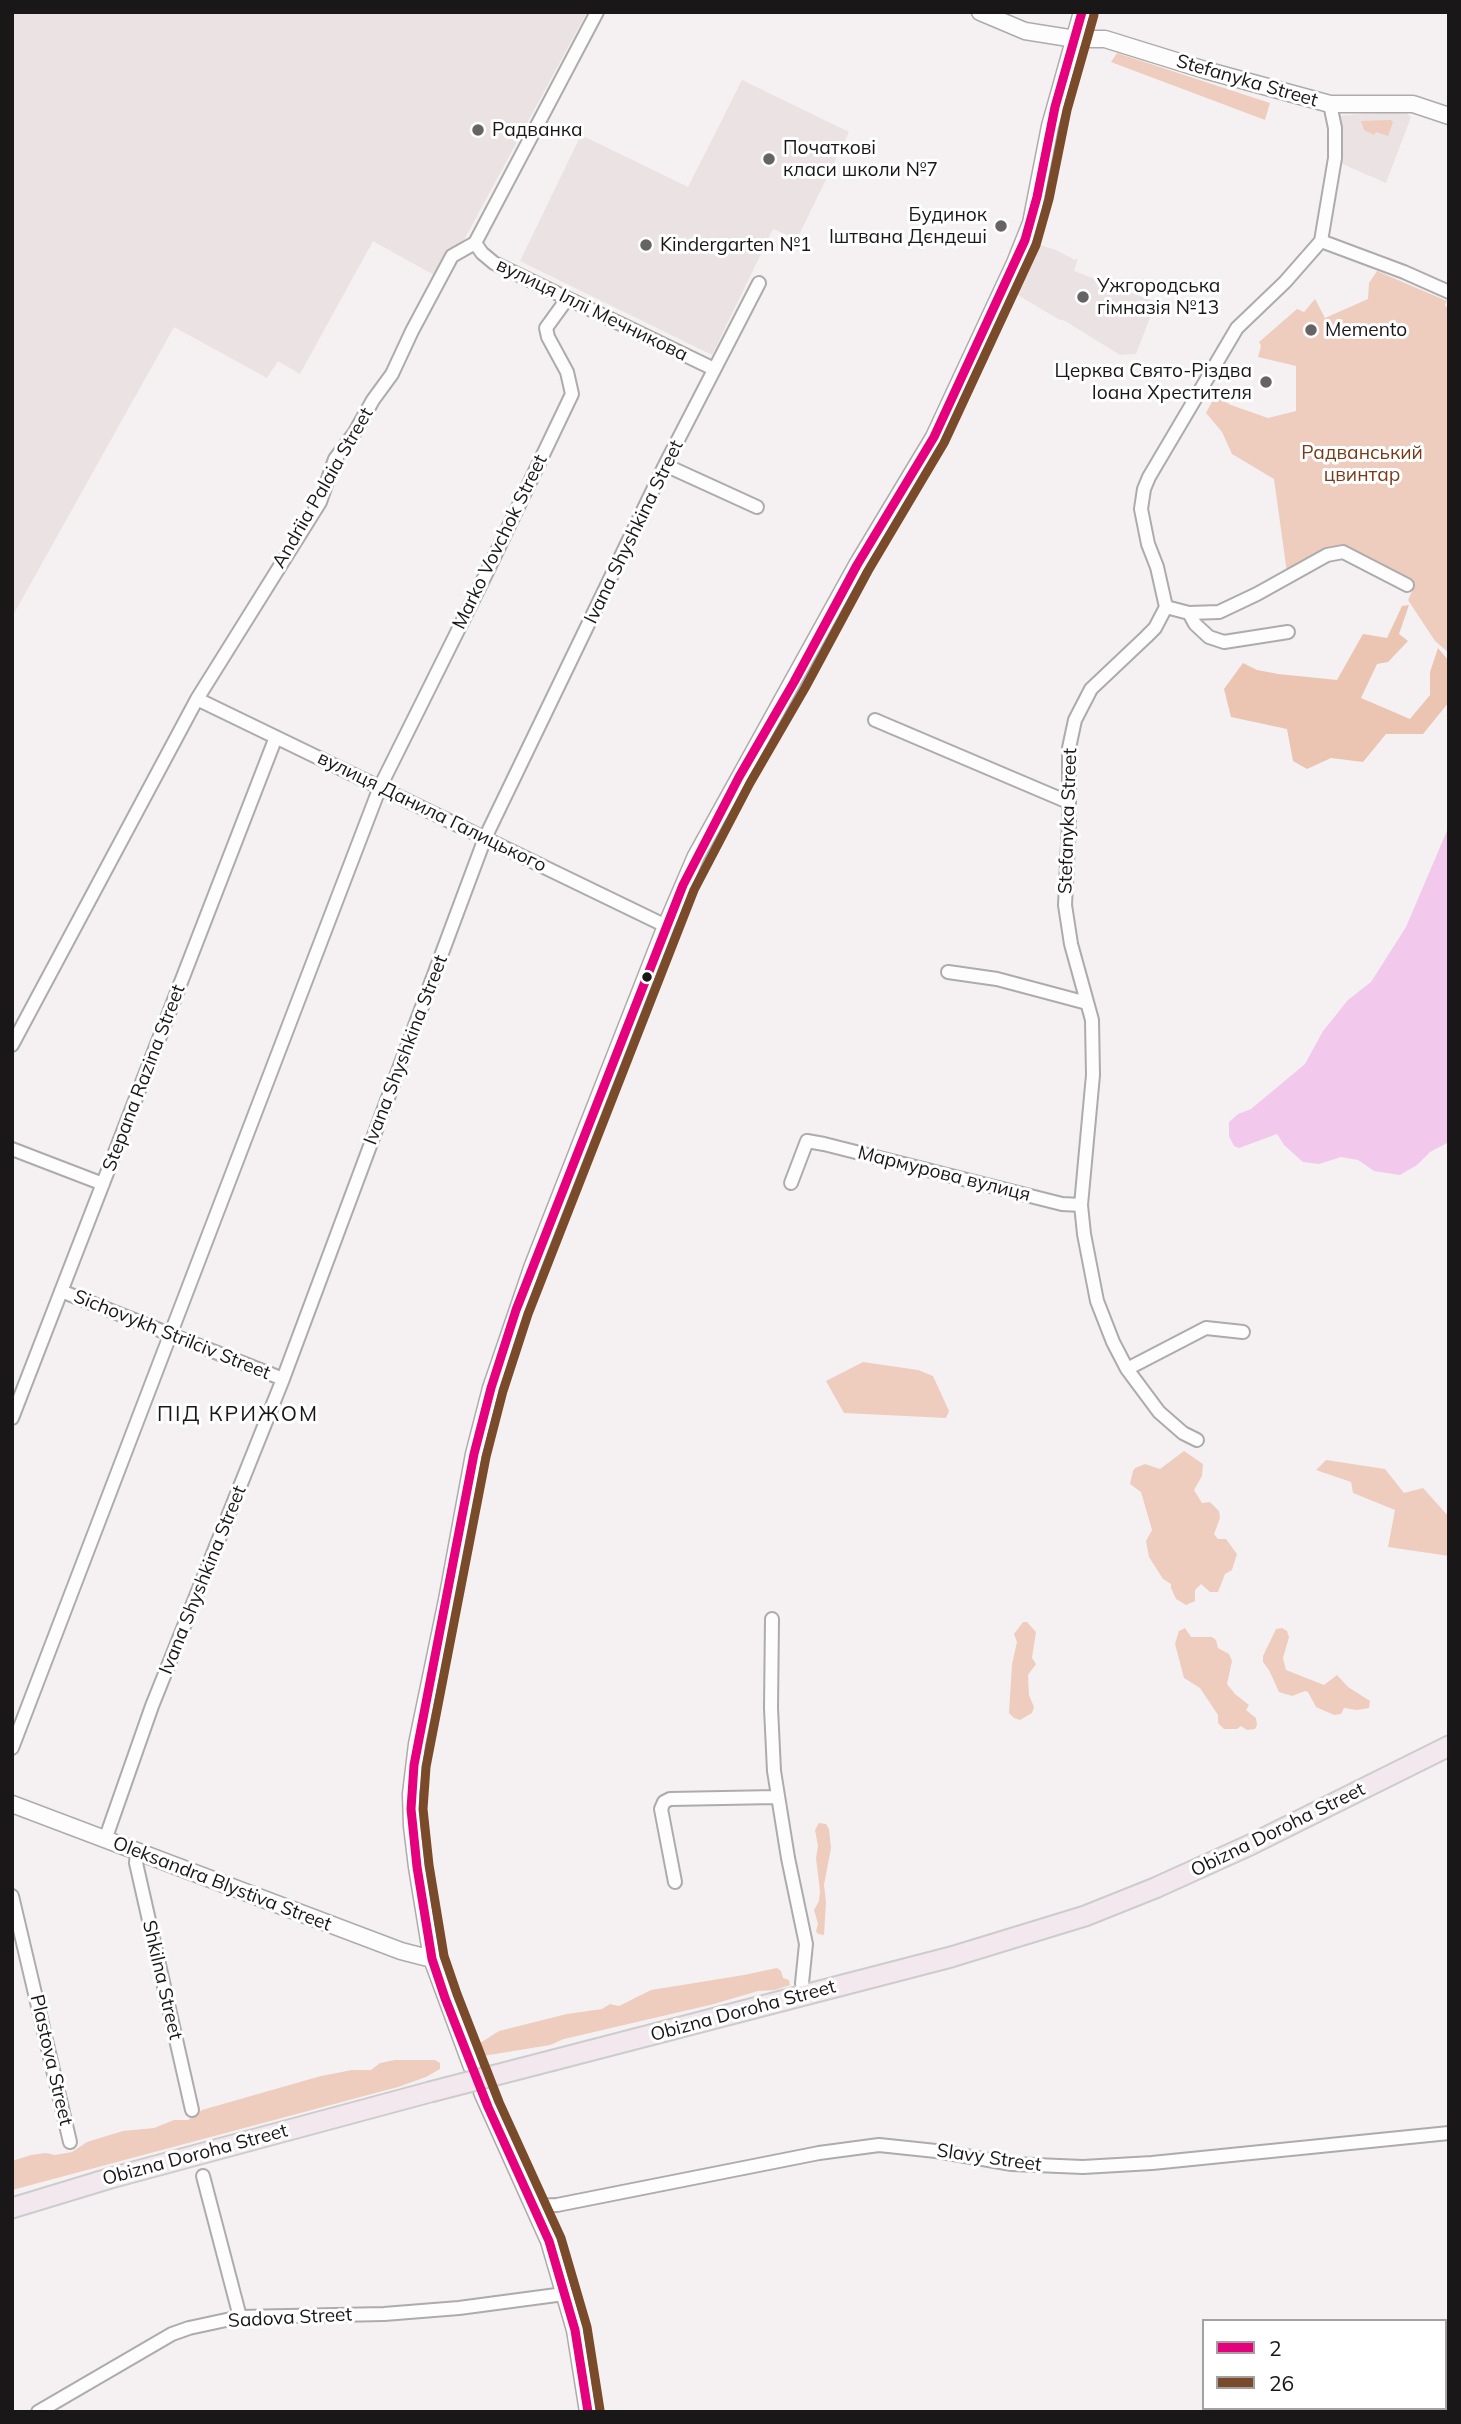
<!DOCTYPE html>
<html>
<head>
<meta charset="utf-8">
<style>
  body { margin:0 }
  #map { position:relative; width:1461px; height:2424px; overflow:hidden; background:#f5f1f2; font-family:Mulish,sans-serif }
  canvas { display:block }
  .frame { position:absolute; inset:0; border:14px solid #191718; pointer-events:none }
  .legend { position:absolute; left:1202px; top:2319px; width:245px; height:91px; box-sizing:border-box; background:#fff; border:2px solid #a3a2a3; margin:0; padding:9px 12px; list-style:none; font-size:21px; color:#191718 }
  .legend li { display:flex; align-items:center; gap:14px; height:35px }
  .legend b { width:35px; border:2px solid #a3a2a3 }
</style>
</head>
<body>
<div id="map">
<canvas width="1461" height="2424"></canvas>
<div class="frame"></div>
<ul class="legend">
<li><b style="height:9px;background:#e5007d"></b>2</li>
<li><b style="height:9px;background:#7a4b2a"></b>26</li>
</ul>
</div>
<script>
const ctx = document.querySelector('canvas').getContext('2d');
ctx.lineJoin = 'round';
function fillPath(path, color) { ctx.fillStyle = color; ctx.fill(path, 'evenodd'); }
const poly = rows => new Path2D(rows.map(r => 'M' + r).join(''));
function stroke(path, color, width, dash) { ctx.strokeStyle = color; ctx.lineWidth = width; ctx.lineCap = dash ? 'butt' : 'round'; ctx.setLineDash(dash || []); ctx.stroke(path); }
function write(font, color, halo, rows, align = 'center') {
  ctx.font = font + ' Mulish,sans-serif'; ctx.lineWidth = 6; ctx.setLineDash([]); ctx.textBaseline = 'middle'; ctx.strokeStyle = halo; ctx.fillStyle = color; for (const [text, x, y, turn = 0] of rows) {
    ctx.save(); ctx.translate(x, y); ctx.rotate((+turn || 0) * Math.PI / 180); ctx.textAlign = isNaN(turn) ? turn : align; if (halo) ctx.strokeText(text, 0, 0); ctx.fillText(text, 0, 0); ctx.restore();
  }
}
fillPath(poly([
  [12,12,587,12,464,240,446,253,434,275,373,241,300,374,278,361,267,378,174,327,12,617],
  [742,80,849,132,797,239,773,229,712,355,520,261,581,135,688,187],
  [1404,110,1411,117,1386,183,1338,162,1337,116],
  [1037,244,1056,250,1075,260,1078,258,1074,271,1156,302,1136,354,1120,355,1065,321,1058,319,1013,292]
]), '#eae2e3');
fillPath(poly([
  [1117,53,1270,103,1265,120,1111,62],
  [1391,120,1393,122,1388,136,1376,132,1374,135,1364,130,1361,121],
  [1377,271,1447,301,1445,305,1449,310,1449,653,1435,641,1408,600,1414,587,1339,548,1287,573,1274,479,1232,454,1222,432,1206,413,1215,396,1231,405,1268,418,1296,411,1296,366,1258,357,1261,346,1259,342,1297,309,1304,312,1315,299,1325,318,1368,299,1369,283],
  [863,1362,918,1370,933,1376,949,1411,946,1418,844,1413,826,1381],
  [1184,1451,1203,1464,1202,1476,1194,1490,1202,1503,1210,1502,1219,1511,1220,1518,1214,1534,1218,1539,1226,1539,1237,1554,1232,1570,1225,1574,1218,1592,1210,1592,1201,1584,1195,1590,1195,1601,1186,1605,1176,1599,1171,1588,1171,1584,1163,1579,1149,1557,1146,1541,1152,1530,1141,1492,1130,1484,1133,1471,1135,1468,1145,1464,1160,1469],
  [1326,1460,1385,1469,1404,1493,1423,1488,1449,1517,1449,1556,1388,1547,1395,1510,1353,1493,1351,1482,1316,1470],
  [1023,1622,1027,1622,1036,1632,1032,1658,1036,1664,1028,1675,1029,1695,1034,1707,1032,1713,1020,1720,1014,1718,1009,1713,1012,1664,1017,1642,1014,1634],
  [1185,1628,1191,1637,1212,1637,1216,1640,1218,1648,1229,1654,1232,1661,1227,1684,1235,1694,1249,1705,1246,1710,1256,1718,1257,1725,1255,1729,1247,1730,1241,1726,1237,1729,1224,1729,1218,1723,1218,1715,1200,1688,1184,1678,1175,1644,1179,1631],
  [1282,1628,1287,1631,1289,1637,1283,1658,1286,1670,1324,1685,1337,1675,1348,1687,1370,1701,1369,1708,1357,1710,1344,1708,1341,1714,1334,1715,1316,1707,1308,1692,1305,1691,1292,1696,1279,1692,1269,1670,1263,1662,1263,1656,1276,1629],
  [819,1823,826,1824,829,1829,831,1848,824,1885,826,1902,824,1935,818,1934,816,1931,818,1924,814,1910,819,1901,820,1891,816,1858,818,1846,815,1830],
  [777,1968,781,1971,783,1978,789,1980,790,1985,775,1990,758,1991,714,2004,564,2039,550,2045,483,2056,480,2054,477,2045,499,2031,567,2014,602,2009,610,2004,619,2006,651,1990,744,1975],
  [395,2060,435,2060,440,2063,440,2069,426,2077,398,2087,12,2190,12,2161,31,2155,46,2153,55,2155,72,2152,87,2142,123,2131,154,2128,174,2120,188,2120,202,2110,321,2076,352,2070,371,2070,380,2063]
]), '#eecdbe');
fillPath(poly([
  [1409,605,1399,634,1408,641,1388,662,1377,664,1361,698,1410,719,1430,695,1430,672,1438,648,1449,661,1449,702,1423,734,1386,734,1363,762,1331,758,1307,769,1293,761,1287,729,1231,717,1224,689,1243,663,1257,670,1278,674,1337,680,1363,634,1387,638,1402,606]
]), '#ebc4b2');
fillPath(poly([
  [1449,826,1449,1142,1430,1152,1417,1165,1400,1175,1374,1171,1358,1160,1341,1157,1319,1164,1303,1162,1284,1145,1277,1134,1239,1148,1234,1146,1229,1136,1229,1122,1238,1114,1251,1109,1305,1064,1323,1031,1348,1000,1371,982,1406,927]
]), '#f2c8ec');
const minor = poly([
  [1321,241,1404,272,1449,292],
  [475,243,482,253,494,263,714,369],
  [665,465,757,507],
  [1166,607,1189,613,1219,612,1257,594,1327,555,1343,552,1407,585],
  [1189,613,1195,624,1209,637,1224,642,1288,632],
  [197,699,666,926],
  [875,720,1068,802],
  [948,972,997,979,1087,1003],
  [12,1045,197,699,320,502,335,459,355,432,373,400,392,374,412,331,452,256,475,243,597,12],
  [12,1149,103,1184],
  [791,1183,807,1141,824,1144,1062,1204,1081,1205],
  [61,1291,283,1379],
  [1127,1369,1206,1328,1243,1332],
  [12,1418,276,737],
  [1197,1440,1183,1433,1159,1412,1127,1369,1113,1342,1097,1301,1084,1234,1081,1205,1093,1075,1092,1020,1071,944,1065,905,1069,824,1069,748,1075,720,1091,689,1146,637,1155,628,1166,607,1157,567,1148,544,1141,509,1144,489,1149,477,1237,328,1285,282,1321,241,1335,158,1335,128,1330,104],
  [772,1619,771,1708,774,1771,788,1858,806,1944,802,1983,804,1996],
  [12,1748,380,787,486,574,572,394,567,372,548,337,546,328,567,299],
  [105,1840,152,1706,283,1379,485,838,665,465,759,283],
  [137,1850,136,1863,192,2110],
  [675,1882,661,1809,664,1802,670,1799,776,1797],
  [12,1896,70,2142],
  [203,2176,240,2317],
  [533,2206,557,2205,819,2153,879,2145,936,2151,1012,2164,1083,2167,1152,2163,1449,2133],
  [38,2412,172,2334,189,2328,240,2317,384,2314,459,2308,564,2294]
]);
const tertiary = poly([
  [980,12,1025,31,1075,39,1105,39,1205,70,1330,104,1413,104,1449,116],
  [12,1804,401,1951,432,1959],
  [472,2067,432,1959,417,1867,412,1826,411,1794,417,1744,447,1600,474,1454,491,1388,532,1268,666,926,696,856,857,565,934,437,1015,263,1031,223,1050,126,1082,12],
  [482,2092,549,2241,575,2330,588,2412]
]);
const trunk = poly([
  [554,2060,951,1957,1085,1916,1155,1888,1250,1845,1449,1746],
  [12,2208,111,2178,430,2092]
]);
stroke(minor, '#adabab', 16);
stroke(tertiary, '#adabab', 19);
stroke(trunk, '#cdcccc', 23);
stroke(minor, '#fefdfd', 12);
stroke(tertiary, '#fefdfd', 16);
stroke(trunk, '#f3e8ee', 19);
const trunkBridge = poly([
  [430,2092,554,2060]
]);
stroke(trunkBridge, '#cdcccc', 23, []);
stroke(trunkBridge, '#f3e8ee', 19);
stroke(poly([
  [588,2412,575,2330,549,2241,488,2107,445,1998,432,1959,417,1867,411,1809,414,1765,474,1454,491,1388,516,1310,683,885,739,777,794,682,857,565,934,437,1025,240,1037,197,1055,107,1082,12]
]), '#e5007d', 9);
stroke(poly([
  [600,2410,587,2327,561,2238,499,2102,457,1994,444,1956,429,1865,423,1809,426,1767,486,1457,503,1391,528,1314,694,890,750,783,805,688,868,571,944,443,1036,245,1049,199,1067,110,1094,15]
]), '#7a4b2a', 9);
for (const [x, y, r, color] of [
  [478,130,7,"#666364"],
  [769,159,7,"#666364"],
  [1001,226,7,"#666364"],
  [646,245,7,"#666364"],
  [1083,297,7,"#666364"],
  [1311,330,7,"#666364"],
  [1266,382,7,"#666364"],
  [647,977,6,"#191718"]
]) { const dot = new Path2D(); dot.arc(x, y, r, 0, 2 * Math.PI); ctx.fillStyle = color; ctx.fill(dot); stroke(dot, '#fff', 2.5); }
write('19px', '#191718', '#fff', [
  ["Stefanyka Street",1247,81,16],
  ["вулиця Іллі Мечникова",592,310,26],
  ["Andriia Palaia Street",323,488,-60],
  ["Ivana Shyshkina Street",634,532,-64],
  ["Marko Vovchok Street",500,542,-64],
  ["вулиця Данила Галицького",432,812,26],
  ["Stefanyka Street",1068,821,-88],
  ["Ivana Shyshkina Street",406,1050,-69],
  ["Stepana Razina Street",144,1078,-69],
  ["Мармурова вулиця",944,1174,14],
  ["Sichovykh Strilciv Street",172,1335,22],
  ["Ivana Shyshkina Street",203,1580,-68],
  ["Obizna Doroha Street",1278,1830,-26],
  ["Oleksandra Blystiva Street",222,1884,21],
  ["Shkilna Street",162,1980,77],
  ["Obizna Doroha Street",743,2011,-15],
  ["Plastova Street",51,2060,77],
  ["Obizna Doroha Street",195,2155,-15],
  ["Slavy Street",989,2158,8],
  ["Sadova Street",290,2318,-3]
]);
write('19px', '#191718', '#fff', [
  ["Радванка",492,130],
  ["Початкові",783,148],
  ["класи школи №7",783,170],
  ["Будинок",987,215,"right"],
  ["Іштвана Дєндеші",987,237,"right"],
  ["Kindergarten №1",660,245],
  ["Ужгородська",1097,286],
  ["гімназія №13",1097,308],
  ["Memento",1325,330],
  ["Церква Свято-Різдва",1252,371,"right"],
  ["Іоана Хрестителя",1252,393,"right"]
], 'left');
write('19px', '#793b17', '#fff', [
  ["Радванський",1362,453],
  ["цвинтар",1362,475]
]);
ctx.letterSpacing = '2px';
write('21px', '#191718', '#fff', [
  ["ПІД КРИЖОМ",238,1415]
]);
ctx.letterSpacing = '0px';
</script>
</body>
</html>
